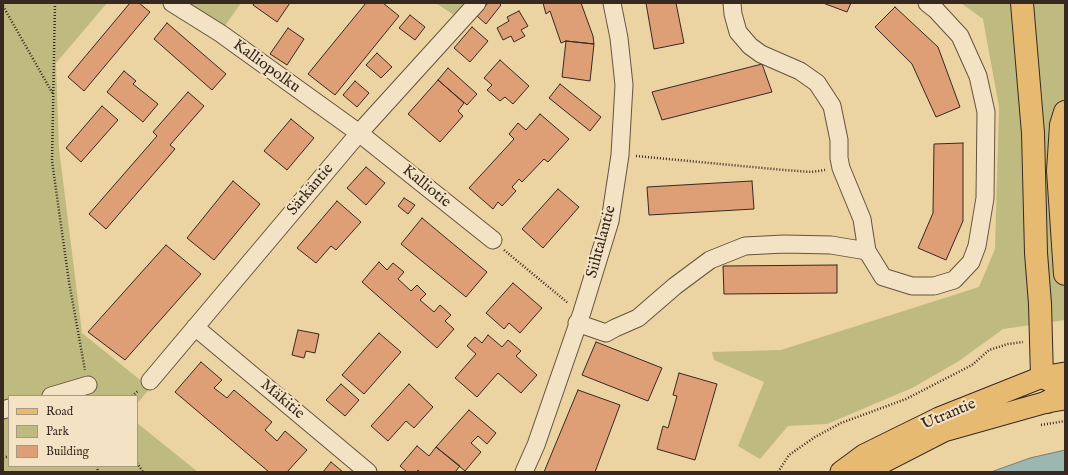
<!DOCTYPE html>
<html>
<head>
<meta charset="utf-8">
<style>
  body { margin:0 }
  #map { position:relative; width:1068px; height:475px; overflow:hidden; background:#ecd3a2; font-family:"IM FELL English",serif }
  canvas { display:block }
  .frame { position:absolute; inset:0; border:4px solid #372920; pointer-events:none }
  .legend { position:absolute; left:8px; top:395px; width:130px; height:72px; box-sizing:border-box; background:#f3e2c3; border:1px solid #a89882; margin:0; padding:5px 7px; list-style:none; font-size:12px; color:#372920 }
  .legend li { display:flex; align-items:center; gap:8px; height:20px }
  .legend b { width:20px; border:1px solid #a89882 }
</style>
</head>
<body>
<div id="map">
<canvas width="1068" height="475"></canvas>
<div class="frame"></div>
<ul class="legend">
<li><b style="height:5px;background:#e6ba71"></b>Road</li>
<li><b style="height:11px;background:#bfba80"></b>Park</li>
<li><b style="height:11px;background:#de9f76"></b>Building</li>
</ul>
</div>
<script>
const ctx = document.querySelector('canvas').getContext('2d');
ctx.lineJoin = 'round';
function fillPath(path, color) { ctx.fillStyle = color; ctx.fill(path, 'evenodd'); }
const poly = rows => new Path2D(rows.map(r => 'M' + r).join(''));
function stroke(path, color, width, dash) { ctx.strokeStyle = color; ctx.lineWidth = width; ctx.lineCap = dash ? 'butt' : 'round'; ctx.setLineDash(dash || []); ctx.stroke(path); }
function write(font, color, halo, rows, align = 'center') {
  ctx.font = font + ' "IM FELL English",serif'; ctx.lineWidth = 4; ctx.setLineDash([]); ctx.textBaseline = 'middle'; ctx.strokeStyle = halo; ctx.fillStyle = color; for (const [text, x, y, turn = 0] of rows) {
    ctx.save(); ctx.translate(x, y); ctx.rotate((+turn || 0) * Math.PI / 180); ctx.textAlign = isNaN(turn) ? turn : align; if (halo) ctx.strokeText(text, 0, 0); ctx.fillText(text, 0, 0); ctx.restore();
  }
}
fillPath(poly([
  [3,3,107,3,56,63,59,149,82,333,150,388,137,404,137,396,9,396,9,466,137,466,137,423,198,472,3,472],
  [172,3,241,3,220,33],
  [436,3,477,3,461,20],
  [961,3,1065,3,1065,320,1003,329,959,361,912,388,827,424,788,426,760,459,738,446,764,382,714,360,712,352,781,350,979,287,995,249,999,107,983,19]
]), '#bfba80');
const water = poly([
  [1065,450,1065,472,991,472,1030,458,1065,450]
]);
fillPath(water, '#9cb6b0');
stroke(water, '#747e76', 1);
const building = poly([
  [130,3,139,3,150,12,84,91,68,77,130,3],
  [254,3,290,3,277,22,253,5,254,3],
  [366,3,383,3,399,16,335,95,308,74,366,3],
  [488,3,499,3,501,5,486,24,477,16,488,3],
  [543,3,581,3,593,36,594,44,566,41,561,43,550,11,546,14,543,3],
  [646,3,676,3,684,43,654,49,646,3],
  [823,3,851,3,847,12,823,3],
  [895,7,938,47,960,107,936,117,912,64,875,27,895,7],
  [519,11,528,26,521,30,525,36,514,42,511,36,503,40,497,28,509,21,507,17,519,11],
  [410,15,425,27,415,40,399,28,410,15],
  [167,23,226,74,212,90,154,39,167,23],
  [472,27,488,41,470,62,454,48,472,27],
  [288,28,304,39,287,65,270,54,288,28],
  [566,41,594,44,590,81,562,77,566,41],
  [377,53,392,67,381,78,366,65,377,53],
  [500,60,529,86,513,104,505,97,500,101,487,90,492,85,484,78,500,60],
  [762,64,772,92,662,120,652,92,762,64],
  [448,68,477,94,467,105,438,80,448,68],
  [124,71,136,81,133,84,158,104,143,122,107,92,124,71],
  [438,80,464,103,458,111,463,116,440,142,408,114,438,80],
  [355,81,369,93,357,107,343,95,355,81],
  [560,84,601,117,590,131,549,98,560,84],
  [188,92,204,106,170,145,175,149,106,229,89,214,157,136,153,132,188,92],
  [102,106,118,120,81,162,66,148,102,106],
  [540,114,569,139,548,162,544,159,522,182,519,179,512,187,516,191,502,206,498,202,493,209,469,188,514,139,509,134,518,123,526,130,540,114],
  [291,119,314,138,287,170,264,151,291,119],
  [963,143,963,221,946,260,918,248,933,213,934,144,963,143],
  [366,167,385,183,366,205,347,188,366,167],
  [233,181,260,204,214,260,187,238,233,181],
  [752,181,754,209,649,215,647,187,752,181],
  [558,189,579,207,543,248,522,229,558,189],
  [404,198,415,205,408,214,398,206,404,198],
  [337,201,361,222,336,250,331,246,316,263,297,248,337,201],
  [422,218,487,272,466,297,401,244,422,218],
  [166,245,201,274,125,360,88,332,166,245],
  [379,262,387,270,393,263,404,272,398,279,411,291,417,285,426,294,420,300,434,312,440,305,451,315,445,321,454,329,437,348,362,282,379,262],
  [837,265,837,293,724,294,723,266,837,265],
  [513,283,542,308,520,333,509,323,504,329,486,313,513,283],
  [298,330,319,334,315,353,306,351,304,358,292,355,298,330],
  [379,333,401,352,364,394,342,375,379,333],
  [488,335,502,347,508,340,521,351,516,356,537,375,521,393,498,373,477,397,455,378,476,354,467,346,475,337,482,343,488,335],
  [596,342,662,368,648,401,582,375,596,342],
  [201,362,222,380,214,388,227,398,234,390,272,422,265,430,277,441,285,431,307,450,287,472,269,472,175,392,201,362],
  [679,373,717,384,695,460,657,449,663,426,668,428,677,396,673,395,679,373],
  [341,384,359,400,345,416,326,400,341,384],
  [409,384,433,407,414,428,406,421,388,441,371,426,409,384],
  [578,390,620,405,595,472,544,472,578,390],
  [469,410,496,433,487,444,478,436,471,443,481,452,465,471,436,447,469,410],
  [417,446,429,456,436,447,460,466,455,472,420,472,418,470,417,472,407,472,400,466,417,446],
  [331,462,343,472,323,472,331,462]
]);
fillPath(building, '#de9f76');
stroke(building, '#372920', 1);
const minor = poly([
  [172,3,220,33,359,133,493,240],
  [732,3,733,14,738,32,750,46,761,54,800,71,817,83,832,106,839,140,839,158,841,168,862,219,867,251,883,277,912,286,934,286,954,280,971,262,977,246,985,198,986,112,978,76,960,36,936,10,927,3],
  [577,323,606,333,615,328,638,318,675,286,710,260,745,246,784,244,831,245,867,251],
  [195,327,368,472],
  [150,381,359,133,477,3],
  [51,396,88,385],
  [3,410,9,408],
  [524,472,536,445,582,312,610,221,620,155,624,85,619,38,612,3]
]);
const major = poly([
  [841,472,864,455,939,418,1042,377,1065,373],
  [864,472,944,431,1047,402,1065,399]
]);
const highway = poly([
  [1022,3,1033,133,1036,253,1040,304,1042,377,1065,387],
  [1065,112,1061,125,1058,171,1065,274],
  [1047,402,1065,392]
]);
stroke(minor, '#645440', 19);
stroke(major, '#372920', 23);
stroke(highway, '#372920', 24);
stroke(poly([
  [55,3,52,161,69,282,85,370],
  [3,6,53,94],
  [636,156,784,170,812,172,825,170],
  [504,250,568,303],
  [132,396,138,391],
  [1041,425,1065,421],
  [3,458,9,456],
  [137,463,143,472],
  [97,466,98,472],
  [778,472,789,455,815,437,841,423,906,399,972,365,989,350,1008,344,1023,342]
]), '#372920', 2.5, [1, 2]);
stroke(minor, '#f3e2c3', 17);
stroke(major, '#e6ba71', 21);
stroke(highway, '#e6ba71', 22);
write('16px', '#372920', '#f3e2c3', [
  ["Kalliopolku",266,67,36],
  ["Kalliotie",426,187,39],
  ["Särkäntie",311,190,-50],
  ["Siihtalantie",602,242,-75],
  ["Mäkitie",282,400,40],
  ["Utrantie",949,415,-23]
]);
</script>
</body>
</html>
